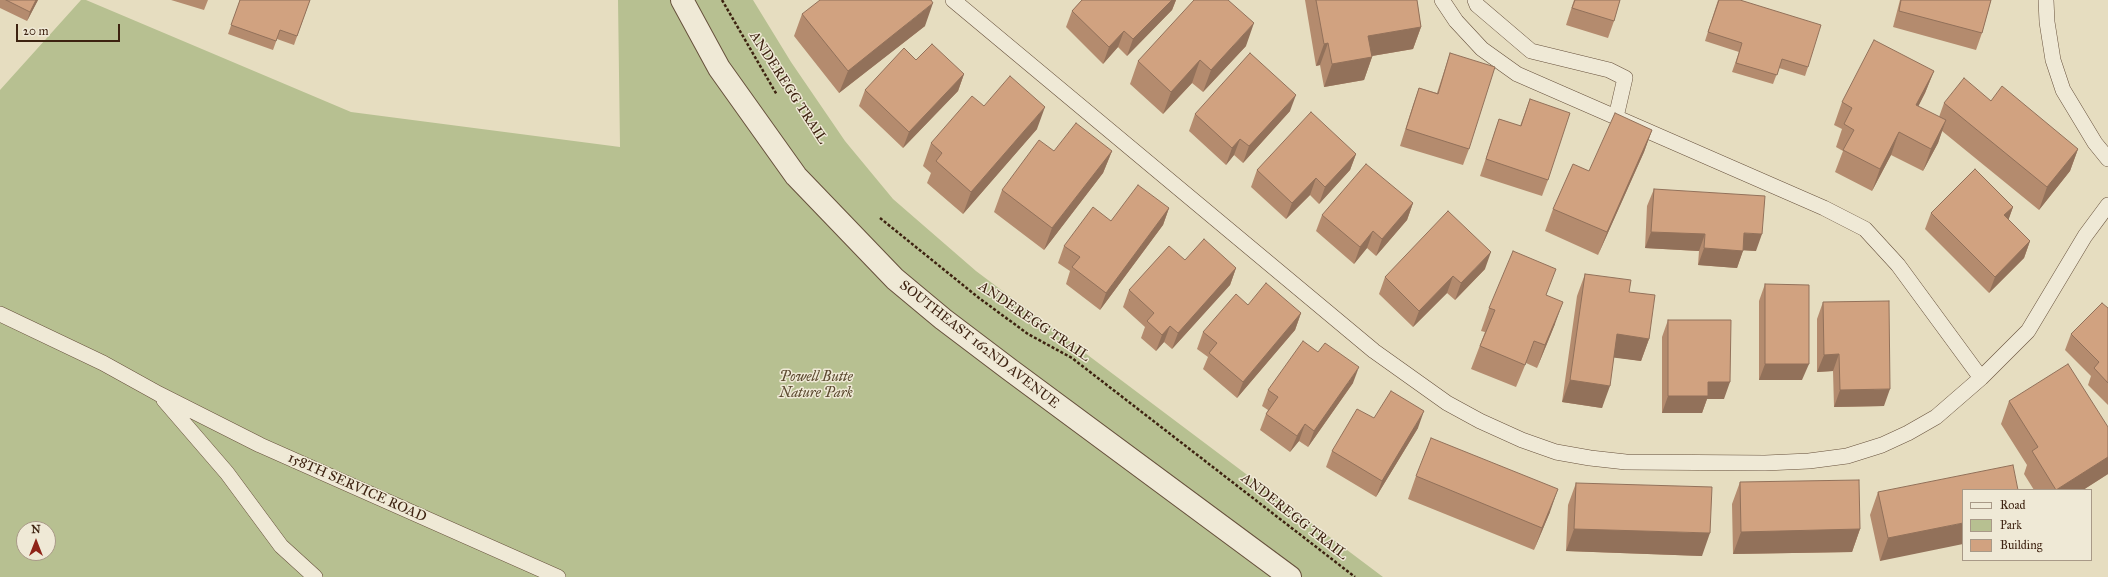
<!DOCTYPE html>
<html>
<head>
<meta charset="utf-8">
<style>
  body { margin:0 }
  #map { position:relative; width:2108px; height:577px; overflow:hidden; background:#e6ddc0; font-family:"IM FELL Great Primer",serif }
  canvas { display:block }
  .legend { position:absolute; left:1962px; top:489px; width:130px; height:72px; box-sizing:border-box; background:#efe9d6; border:1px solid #a89987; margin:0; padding:5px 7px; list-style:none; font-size:12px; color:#3d2210 }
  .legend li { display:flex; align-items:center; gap:8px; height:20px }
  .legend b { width:20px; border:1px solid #a89987 }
  .north { position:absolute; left:16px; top:521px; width:40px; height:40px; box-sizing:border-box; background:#efe9d6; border:1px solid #a89987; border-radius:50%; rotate:0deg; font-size:11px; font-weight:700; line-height:16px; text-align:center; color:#3d2210 }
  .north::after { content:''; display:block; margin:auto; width:14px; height:18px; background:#8f2418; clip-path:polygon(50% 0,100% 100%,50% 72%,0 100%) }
  .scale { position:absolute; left:16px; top:24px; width:104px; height:18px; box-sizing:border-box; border:2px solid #3d2210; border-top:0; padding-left:5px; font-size:12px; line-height:14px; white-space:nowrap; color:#3d2210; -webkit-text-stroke:3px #efe9d6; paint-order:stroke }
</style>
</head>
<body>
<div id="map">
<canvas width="2108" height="577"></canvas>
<ul class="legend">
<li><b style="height:5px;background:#efe9d6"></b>Road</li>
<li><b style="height:11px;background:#b7c091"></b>Park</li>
<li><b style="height:11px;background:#d1a280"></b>Building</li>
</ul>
<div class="north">N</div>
<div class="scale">20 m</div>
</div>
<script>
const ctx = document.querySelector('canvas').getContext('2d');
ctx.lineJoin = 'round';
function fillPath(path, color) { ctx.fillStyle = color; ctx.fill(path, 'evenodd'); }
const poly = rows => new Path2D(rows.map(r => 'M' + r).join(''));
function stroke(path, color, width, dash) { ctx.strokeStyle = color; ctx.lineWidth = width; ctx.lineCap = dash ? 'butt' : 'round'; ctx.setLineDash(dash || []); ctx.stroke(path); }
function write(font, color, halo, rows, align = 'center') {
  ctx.font = font + ' "IM FELL Great Primer",serif'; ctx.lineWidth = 3; ctx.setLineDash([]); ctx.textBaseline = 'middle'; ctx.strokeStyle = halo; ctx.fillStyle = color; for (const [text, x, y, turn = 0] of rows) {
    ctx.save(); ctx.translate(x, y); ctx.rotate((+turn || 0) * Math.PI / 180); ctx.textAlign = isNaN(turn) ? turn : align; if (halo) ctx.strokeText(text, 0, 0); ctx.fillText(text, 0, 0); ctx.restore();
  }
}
fillPath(poly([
  [81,0,86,0,351,112,620,147,618,0,753,0,791,62,845,141,893,199,976,271,1383,577,0,577,0,90],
  [24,529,48,529,48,553,24,553]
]), '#b7c091');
const service = poly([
  [953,0,1374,351,1447,403,1480,421,1522,440,1556,452,1590,458,1626,462,1765,463,1809,461,1847,456,1882,445,1908,433,1936,417,1981,378,2028,331,2085,236,2108,205],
  [1442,0,1456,21,1482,49,1517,74,1824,208,1865,229,1898,265,1981,378],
  [1475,0,1477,5,1531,51,1609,70,1625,78,1616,117],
  [2046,0,2047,22,2053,60,2063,90,2095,143,2108,159],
  [0,314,103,363,159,394,260,445,558,577],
  [164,400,227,473,281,546,315,577]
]);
const tertiary = poly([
  [682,0,719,68,796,176,895,279,943,319,1009,369,1290,577]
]);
stroke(service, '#67513c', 16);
stroke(tertiary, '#67513c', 24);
stroke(poly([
  [722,0,777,95],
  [880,218,979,298,1028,334,1072,358,1355,577]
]), '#3d2210', 2.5, [3, 2]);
stroke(service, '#efe9d6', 15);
stroke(tertiary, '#efe9d6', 22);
fillPath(poly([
  [0,0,38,0,27,21,0,8],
  [171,0,208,0,204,10],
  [240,0,310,0,294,45,277,39,273,50,228,34],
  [1082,0,1176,0,1172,10,1127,56,1118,47,1103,64,1066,27,1072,11],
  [1305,0,1417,0,1421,27,1413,49,1372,56,1372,57,1364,80,1324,87,1320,65,1316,66],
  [1574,0,1620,0,1614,21,1608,38,1566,25],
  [1718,0,1808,67,1805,76,1779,68,1773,84,1732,72,1739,52,1705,41],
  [1900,0,1991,0,1982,33,1976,50,1893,27],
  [802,14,925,26,839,93,794,36],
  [1246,46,1203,92,1192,83,1163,114,1130,84,1138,61],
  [1450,53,1469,149,1463,165,1400,146,1413,105,1419,88,1437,93],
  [916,60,964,74,958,91,903,148,859,106,865,90],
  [1934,71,1925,93,1918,106,1939,117,1944,103,1991,101,2078,149,2070,171,2039,210,1942,131,1938,143,1923,171,1891,155,1872,191,1835,172,1843,151,1836,147,1842,129,1834,125,1842,102],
  [1530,99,1548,180,1542,196,1480,176,1499,119,1520,126],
  [984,106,1037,129,963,214,927,183,931,173,923,166,931,143],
  [1290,111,1243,163,1234,155,1226,165,1189,131,1195,114],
  [1652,130,1644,152,1598,255,1545,231,1553,209,1589,171],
  [1054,151,1112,151,1103,173,1044,250,994,212,1002,190],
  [1356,154,1350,170,1319,204,1310,195,1286,219,1251,187,1257,170],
  [1654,189,1756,251,1743,250,1737,268,1698,265,1699,251,1645,248,1647,206],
  [1413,203,1407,220,1376,256,1367,248,1354,264,1316,231,1322,215],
  [2013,207,2008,220,2030,241,2024,258,1989,293,1925,229,1931,213],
  [1169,208,1163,225,1100,310,1066,284,1070,271,1058,263,1064,246,1111,221],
  [1185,260,1236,268,1230,285,1172,349,1164,342,1156,351,1141,338,1145,327,1123,307,1129,290],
  [1485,269,1455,300,1447,293,1413,327,1379,294,1385,277],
  [1585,274,1629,292,1649,339,1641,361,1614,357,1602,408,1562,402,1577,296],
  [1765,284,1802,380,1759,380,1759,301],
  [1546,295,1555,324,1537,368,1526,363,1516,387,1471,369,1485,332,1481,331,1489,308],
  [1823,302,1884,406,1834,407,1833,371,1817,372,1817,319],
  [1248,305,1301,313,1295,330,1237,398,1203,369,1208,357,1197,349,1203,332],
  [2108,308,2108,405,2088,385,2091,376,2065,350,2071,334],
  [1668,320,1724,399,1707,399,1702,413,1662,413,1662,337],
  [1353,383,1308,447,1299,441,1290,452,1260,430,1266,414,1268,410,1262,406,1268,390],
  [2009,401,2108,427,2108,474,2083,490,2034,490,2024,474,2027,465,2001,424],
  [1374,418,1418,428,1376,497,1326,467,1332,451],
  [1416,476,1550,512,1534,550,1408,499],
  [1740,482,1860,529,1852,552,1733,554,1732,504],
  [1576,483,1702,556,1566,551,1568,505],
  [2018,490,1880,561,1870,515,1878,492]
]), '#b48b6e');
fillPath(poly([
  [36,0,38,0,27,21,30,12],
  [1172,0,1176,0,1172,10,1127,56,1133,39],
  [933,3,925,26,839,93,848,71],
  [1254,23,1246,46,1203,92,1211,70],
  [1421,27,1413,49,1360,58,1368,36],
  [1124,31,1118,47,1103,64,1109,47],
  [1328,43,1320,65,1316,66,1324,44],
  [1372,57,1364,80,1324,87,1332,64],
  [1200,60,1192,83,1163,114,1171,92],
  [1934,71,1925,93,1908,127,1916,105],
  [964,74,958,91,903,148,909,132],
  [1296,95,1290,111,1243,163,1249,146],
  [1045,107,1037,129,963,214,971,192],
  [1946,120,1938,143,1923,171,1931,149],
  [1652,130,1644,152,1598,255,1607,232],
  [1899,132,1891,155,1872,191,1880,169],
  [1240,139,1234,155,1226,165,1232,148],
  [2078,149,2070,171,2039,210,2047,187],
  [1112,151,1103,173,1044,250,1052,228],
  [1356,154,1350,170,1319,204,1325,187],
  [1316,178,1310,195,1286,219,1292,203],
  [1413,203,1407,220,1376,256,1382,239],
  [2013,207,2007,224,2004,215],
  [1169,208,1163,225,1100,310,1106,293],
  [1373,231,1367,248,1354,264,1360,247],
  [1651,232,1705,234,1699,251,1645,248],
  [1744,233,1762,234,1756,251,1738,250],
  [2030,241,2024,258,1989,293,1995,277],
  [1704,248,1743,251,1737,268,1698,265],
  [1491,252,1485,269,1455,300,1461,283],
  [1236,268,1230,285,1172,349,1178,333],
  [1453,276,1447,293,1413,327,1419,311],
  [1563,302,1555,324,1537,368,1545,345],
  [1301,313,1295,330,1237,398,1243,382],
  [1170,326,1164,342,1156,351,1162,335],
  [1617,334,1649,339,1641,361,1609,357],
  [1839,354,1833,371,1817,372,1824,355],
  [1765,364,1809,364,1802,380,1759,380],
  [1359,367,1353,383,1308,447,1314,431],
  [1570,380,1610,386,1602,408,1562,402],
  [1708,382,1730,382,1724,399,1707,399,1702,413,1662,413,1668,396],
  [1890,389,1884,406,1834,407,1840,390],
  [1424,411,1418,428,1376,497,1382,481],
  [1305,424,1299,441,1290,452,1297,436],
  [2108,457,2108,474,2083,490,2056,490],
  [1558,489,1550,512,1534,550,1542,528],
  [1963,523,1963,544,1880,561,1888,538],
  [1574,529,1710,533,1702,556,1566,551],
  [1860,529,1852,552,1733,554,1741,532]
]), '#92715a');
const building = poly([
  [6,0,36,0,30,12,6,0],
  [240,0,310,0,297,36,280,30,276,41,231,25,240,0],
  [820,0,931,0,933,3,848,71,802,14,820,0],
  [1082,0,1172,0,1133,39,1124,31,1109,47,1072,11,1082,0],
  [1194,0,1228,0,1254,23,1211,70,1200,60,1171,92,1138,61,1194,0],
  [1316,0,1417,0,1421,27,1368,36,1372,57,1332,64,1328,43,1324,44,1316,0],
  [1575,0,1620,0,1614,21,1572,8,1575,0],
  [1719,0,1740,0,1821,25,1808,67,1782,59,1777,75,1736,63,1742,43,1708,32,1719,0],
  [1901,0,1991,0,1982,33,1899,11,1901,0],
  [1874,40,1934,71,1916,105,1946,120,1931,149,1899,132,1880,169,1843,150,1854,130,1844,124,1852,108,1842,102,1874,40],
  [932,44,964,74,909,132,865,90,904,48,916,60,932,44],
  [1250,53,1296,95,1249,146,1240,139,1232,148,1195,114,1250,53],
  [1450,53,1495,67,1469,149,1406,129,1419,88,1438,94,1450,53],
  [1010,76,1045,107,971,192,936,161,942,153,931,143,972,96,984,106,1010,76],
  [1964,78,1991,101,2002,86,2078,149,2047,187,1944,103,1964,78],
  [1530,99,1570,113,1548,180,1486,159,1499,119,1521,126,1530,99],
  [1311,112,1356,154,1325,187,1316,178,1292,203,1257,170,1311,112],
  [1615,113,1652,130,1607,232,1553,209,1573,164,1589,171,1615,113],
  [1076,123,1112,151,1052,228,1002,190,1039,140,1054,151,1076,123],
  [1366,164,1413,203,1382,239,1373,231,1360,247,1322,215,1366,164],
  [1975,169,2013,207,2004,215,2030,241,1995,277,1931,213,1975,169],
  [1138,185,1169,208,1106,293,1072,267,1080,257,1064,246,1093,207,1111,221,1138,185],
  [1654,189,1765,196,1762,234,1744,233,1743,251,1704,248,1705,234,1651,232,1654,189],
  [1448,211,1491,252,1461,283,1453,276,1419,311,1385,277,1448,211],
  [1204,239,1236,268,1178,333,1170,326,1162,335,1147,321,1154,313,1129,290,1169,246,1185,260,1204,239],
  [1513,251,1556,269,1546,295,1563,302,1545,345,1534,341,1525,365,1480,346,1495,310,1489,308,1513,251],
  [1585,274,1631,280,1629,292,1655,295,1649,339,1617,334,1610,386,1570,380,1585,274],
  [1266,283,1301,313,1243,382,1209,353,1217,343,1203,332,1236,294,1248,305,1266,283],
  [1765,284,1809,285,1809,364,1765,364,1765,284],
  [1889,301,1890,389,1840,390,1839,354,1824,355,1823,302,1889,301],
  [2102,303,2108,308,2108,383,2094,368,2099,362,2071,334,2102,303],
  [1668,320,1731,320,1730,382,1708,382,1708,396,1668,396,1668,320],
  [1303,341,1318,352,1325,343,1359,367,1314,431,1305,424,1297,436,1266,414,1278,397,1268,390,1303,341],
  [2068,364,2108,427,2108,457,2056,490,2032,451,2038,447,2009,401,2068,364],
  [1391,391,1424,411,1382,481,1332,451,1357,409,1374,418,1391,391],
  [1431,438,1558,489,1542,528,1416,476,1431,438],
  [2013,465,2018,490,1963,490,1963,523,1888,538,1878,492,2013,465],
  [1859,480,1860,529,1741,532,1740,482,1859,480],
  [1576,483,1712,487,1710,533,1574,529,1576,483]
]);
fillPath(building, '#d1a280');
stroke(building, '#92715a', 1);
write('14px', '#3d2210', '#efe9d6', [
  ["ANDEREGG TRAIL",788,88,57],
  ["ANDEREGG TRAIL",1034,322,34],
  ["SOUTHEAST 162ND AVENUE",979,345,38],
  ["158TH SERVICE ROAD",357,488,24],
  ["ANDEREGG TRAIL",1294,517,38]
]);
write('italic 14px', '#5c4a30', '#efe9d6', [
  ["Powell Butte",816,378],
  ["Nature Park",816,394]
]);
</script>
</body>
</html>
